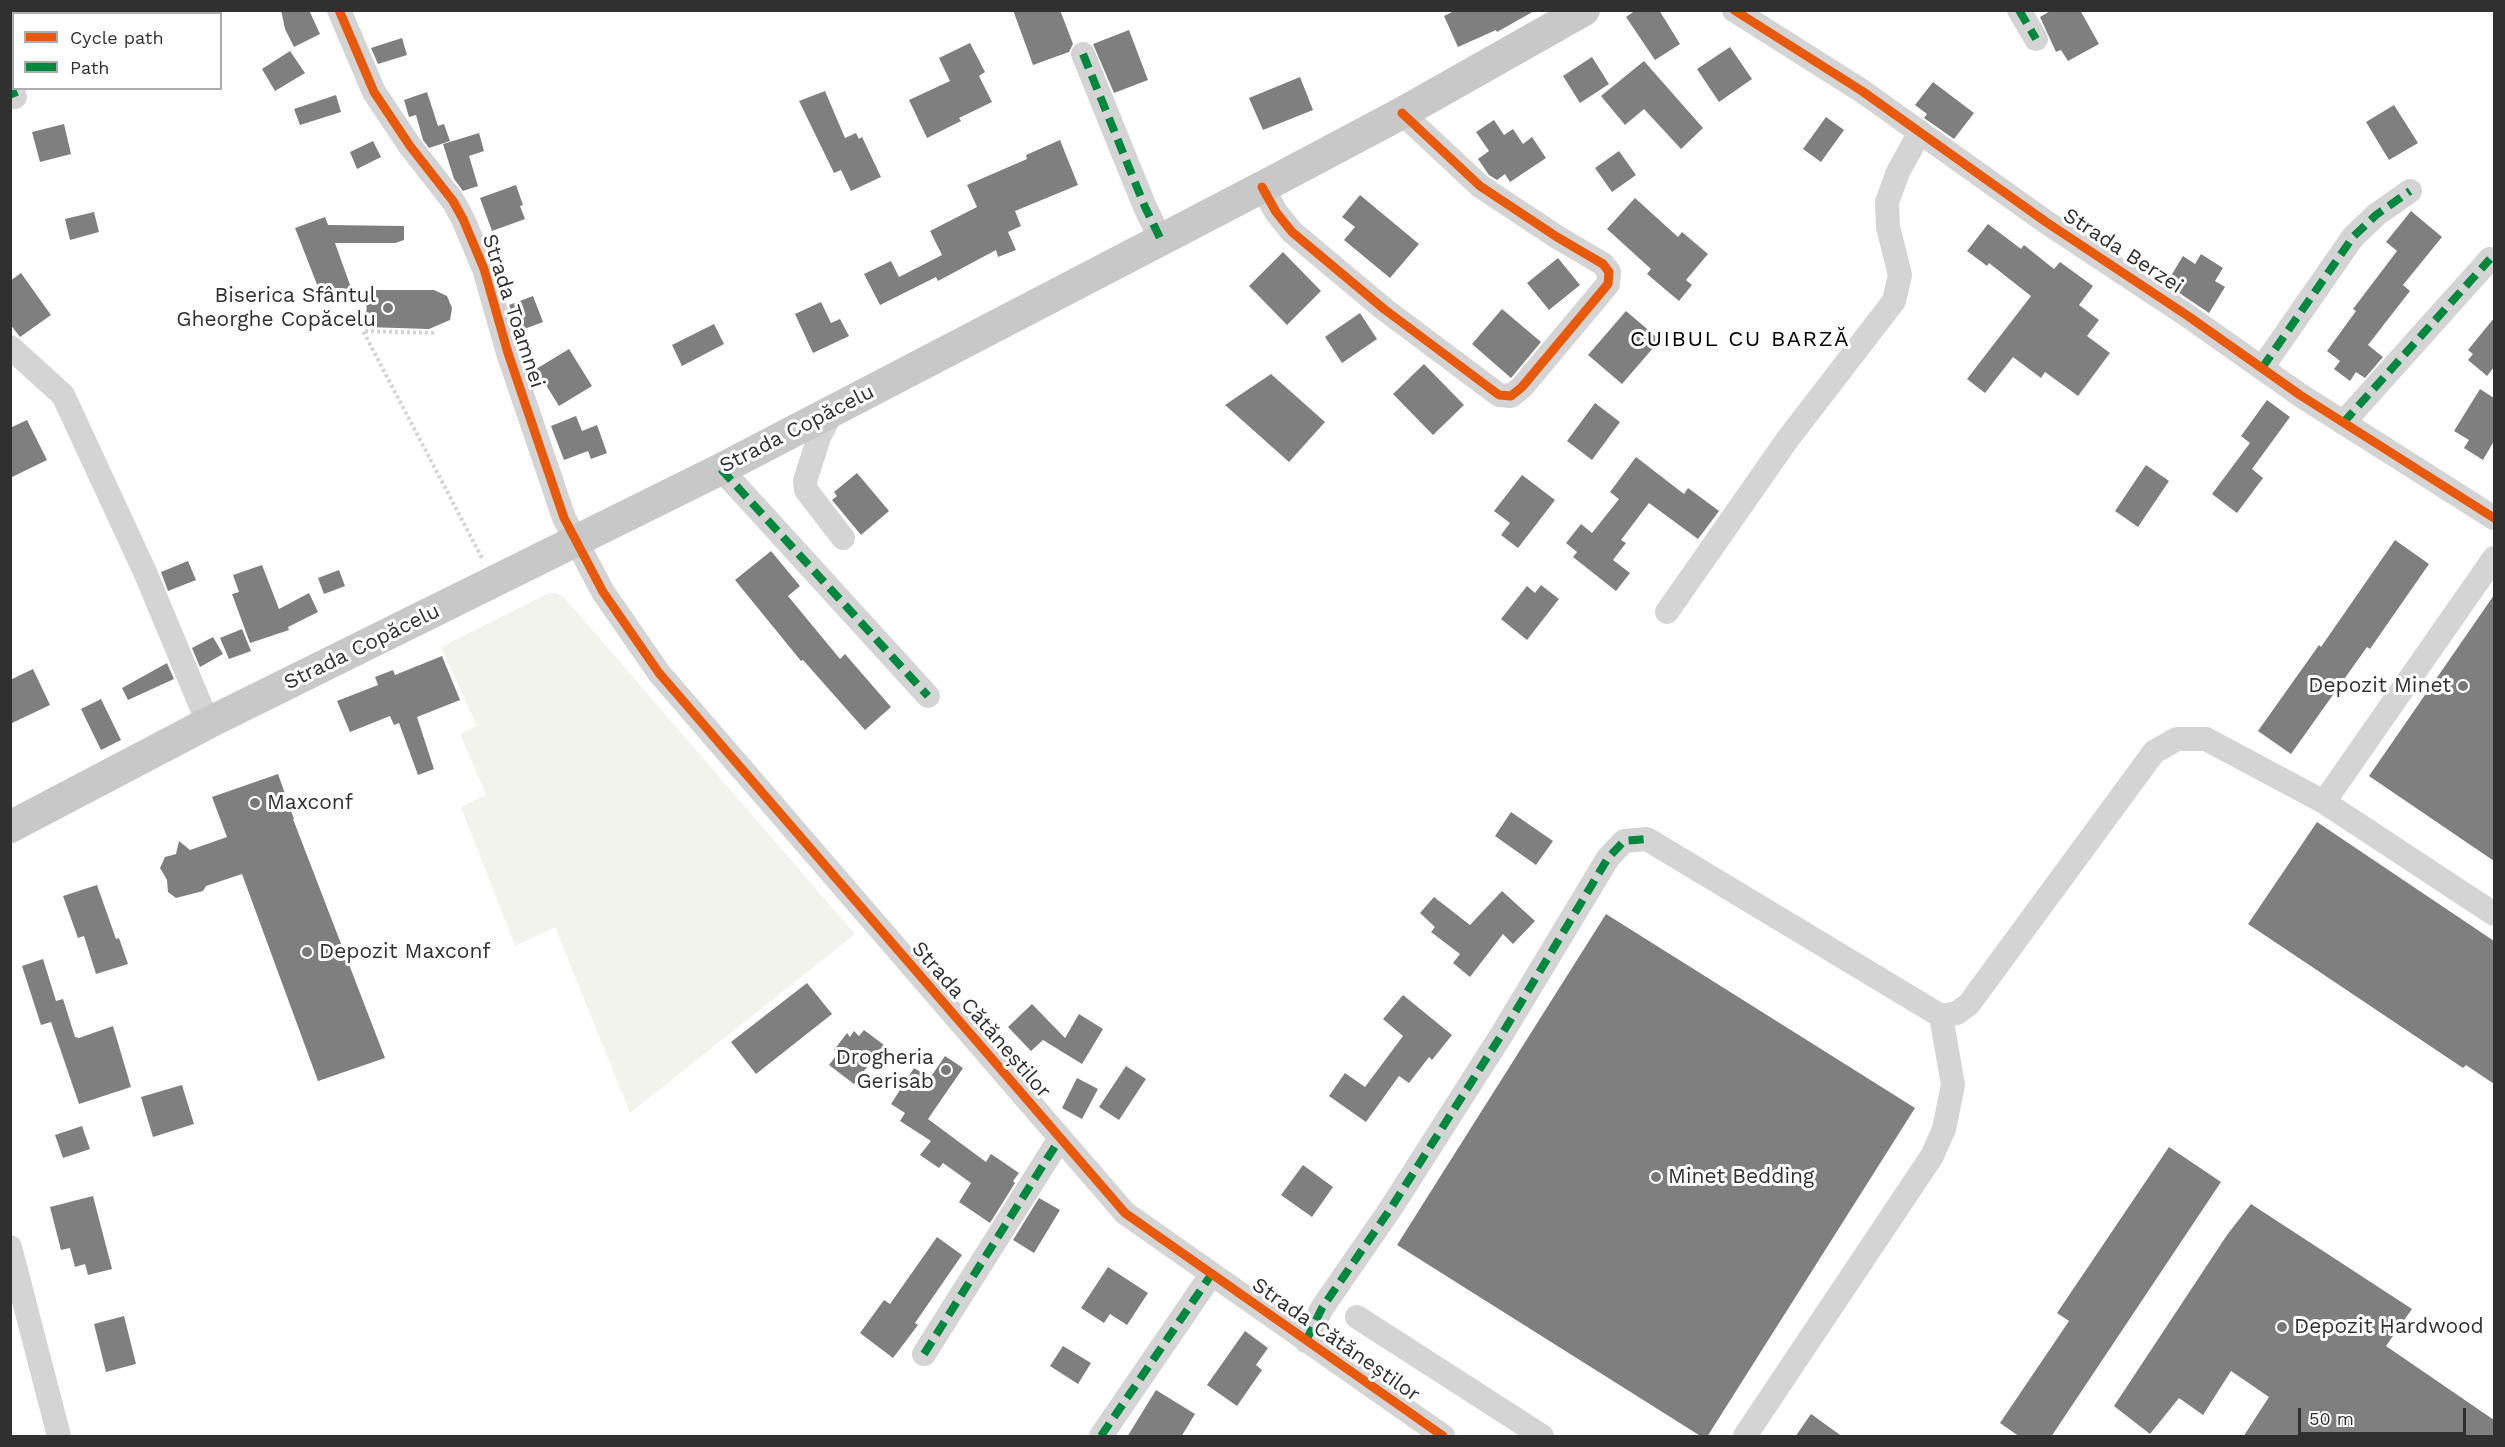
<!DOCTYPE html>
<html>
<head>
<meta charset="utf-8">
<style>
  body { margin:0 }
  #map { position:relative; width:2505px; height:1447px; overflow:hidden; background:#fff; font-family:"Work Sans",sans-serif }
  canvas { display:block }
  .frame { position:absolute; inset:0; border:12px solid #303030; pointer-events:none }
  .legend { position:absolute; left:12px; top:12px; width:210px; height:78px; box-sizing:border-box; background:#fff; border:2px solid #acacac; margin:0; padding:8px 10px; list-style:none; font-size:18px; color:#303030 }
  .legend li { display:flex; align-items:center; gap:12px; height:30px }
  .legend b { width:30px; border:2px solid #acacac }
  .scale { position:absolute; left:2298px; top:1408px; width:168px; height:27px; box-sizing:border-box; border:3px solid #303030; border-top:0; padding-left:8px; font-size:18px; line-height:21px; white-space:nowrap; color:#303030; -webkit-text-stroke:4px #fff; paint-order:stroke }
</style>
</head>
<body>
<div id="map">
<canvas width="2505" height="1447"></canvas>
<div class="frame"></div>
<ul class="legend">
<li><b style="height:8px;background:#e8590c"></b>Cycle path</li>
<li><b style="height:8px;background:#00873e"></b>Path</li>
</ul>
<div class="scale">50 m</div>
</div>
<script>
const ctx = document.querySelector('canvas').getContext('2d');
ctx.lineJoin = 'round';
function fillPath(path, color) { ctx.fillStyle = color; ctx.fill(path, 'evenodd'); }
const poly = rows => new Path2D(rows.map(r => 'M' + r).join(''));
function stroke(path, color, width, dash) { ctx.strokeStyle = color; ctx.lineWidth = width; ctx.lineCap = dash ? 'butt' : 'round'; ctx.setLineDash(dash || []); ctx.stroke(path); }
function write(font, color, halo, rows, align = 'center') {
  ctx.font = font + ' "Work Sans",sans-serif'; ctx.lineWidth = 6; ctx.setLineDash([]); ctx.textBaseline = 'middle'; ctx.strokeStyle = halo; ctx.fillStyle = color; for (const [text, x, y, turn = 0] of rows) {
    ctx.save(); ctx.translate(x, y); ctx.rotate((+turn || 0) * Math.PI / 180); ctx.textAlign = isNaN(turn) ? turn : align; if (halo) ctx.strokeText(text, 0, 0); ctx.fillText(text, 0, 0); ctx.restore();
  }
}
fillPath(poly([
  [549,593,556,593,563,596,855,934,630,1113,555,927,515,946,461,807,486,795,460,734,477,726,441,647]
]), '#f1f3ec');
fillPath(poly([
  [281,10,309,10,320,34,294,47,285,29],
  [1013,10,1060,10,1073,44,1069,52,1033,65],
  [1456,10,1536,10,1497,32,1496,30,1458,47,1444,16],
  [1636,10,1659,10,1680,44,1655,60,1626,17],
  [2052,10,2080,10,2099,44,2068,61,2061,50,2056,52,2040,17],
  [1129,30,1148,80,1114,93,1093,44],
  [402,38,407,55,378,64,371,48],
  [970,43,985,72,979,76,992,102,959,118,961,121,927,138,909,100,950,81,939,58],
  [1730,47,1752,79,1719,102,1697,69],
  [290,51,305,73,275,91,262,69],
  [1592,57,1609,84,1580,103,1563,76],
  [1644,61,1703,128,1681,149,1644,109,1625,125,1601,96],
  [1300,77,1313,110,1263,130,1249,98],
  [1933,82,1974,113,1954,139,1924,118,1927,114,1915,105],
  [825,91,845,138,856,133,859,139,862,137,881,177,851,191,841,170,834,173,799,101],
  [427,92,438,126,444,124,450,141,429,148,423,140,416,115,409,117,404,100],
  [336,95,341,112,300,125,294,109],
  [2394,105,2418,143,2389,160,2366,122],
  [1826,117,1844,130,1821,162,1803,149],
  [1494,120,1504,135,1513,129,1523,144,1532,137,1546,158,1510,182,1505,174,1497,180,1489,175,1478,159,1489,151,1476,132],
  [64,124,71,154,40,162,32,132],
  [479,133,484,151,469,156,478,186,463,191,454,179,443,144],
  [1060,140,1078,185,1015,211,1021,226,1008,232,1016,250,998,257,996,250,938,281,936,277,880,305,864,274,891,261,899,277,942,255,930,231,977,207,967,185,1027,159,1026,155],
  [373,141,381,157,357,169,350,152],
  [1619,151,1636,175,1612,192,1595,168],
  [516,185,523,205,520,206,525,219,492,231,480,198],
  [1360,195,1419,244,1390,278,1344,240,1355,227,1342,217],
  [1635,198,1678,237,1682,232,1708,254,1686,280,1692,285,1679,301,1647,274,1651,269,1607,229],
  [2411,211,2442,237,2403,285,2410,291,2368,345,2383,357,2365,378,2356,372,2350,381,2334,369,2340,361,2327,351,2356,311,2353,309,2397,251,2386,242],
  [94,212,99,232,70,240,65,219],
  [325,217,328,225,404,226,404,240,395,243,335,243,354,296,325,305,295,228],
  [1988,224,2021,249,2024,245,2054,269,2060,262,2093,286,2079,305,2099,320,2087,336,2110,353,2078,396,2045,372,2041,378,2013,357,1985,393,1967,379,2031,296,1989,263,1987,266,1967,251],
  [1283,252,1321,291,1287,325,1249,286],
  [2201,254,2223,268,2215,281,2225,287,2209,313,2166,284,2183,256,2195,264],
  [1558,258,1580,285,1549,310,1527,283],
  [21,273,51,315,20,337,10,324,10,281],
  [367,290,434,290,447,296,452,308,450,320,429,329,366,327],
  [533,296,543,322,519,331,509,305],
  [821,302,831,323,840,319,849,336,813,353,795,314],
  [1502,309,1541,342,1511,378,1472,344],
  [1626,311,1660,340,1622,384,1588,355],
  [1360,313,1377,339,1342,363,1325,337],
  [2494,318,2494,367,2487,376,2468,360,2473,354,2468,350],
  [714,324,724,344,682,366,672,345],
  [569,349,592,386,559,406,536,369],
  [1424,364,1464,405,1433,435,1393,394],
  [1271,374,1325,422,1289,462,1225,405],
  [2480,389,2494,398,2494,441,2483,460,2464,448,2469,440,2454,431],
  [2267,400,2290,417,2252,469,2263,478,2237,513,2212,494,2250,443,2241,436],
  [1595,403,1620,422,1592,460,1567,441],
  [576,416,582,431,597,425,607,453,591,459,588,451,564,460,551,426],
  [27,420,47,460,10,478,10,428],
  [1636,457,1684,494,1688,488,1719,511,1698,539,1649,503,1621,540,1626,543,1613,560,1630,573,1616,591,1573,557,1577,552,1566,543,1581,524,1592,533,1619,499,1610,492],
  [2146,465,2169,481,2138,527,2115,511],
  [857,473,889,511,861,535,832,500,837,496,834,492],
  [1522,475,1555,500,1518,548,1501,535,1510,523,1494,511],
  [2395,540,2429,564,2370,649,2367,647,2291,754,2258,731,2319,645,2321,647],
  [771,551,800,586,788,596,840,659,845,654,891,707,865,730,803,660,801,661,735,580],
  [188,561,196,580,168,591,161,572],
  [262,565,279,609,309,593,318,612,288,627,289,630,250,643,232,594,239,592,233,575],
  [339,570,345,586,324,594,318,578],
  [1541,585,1559,599,1527,640,1501,619,1527,586,1535,593],
  [2494,595,2494,861,2369,776],
  [242,629,251,651,229,659,220,638],
  [213,637,223,654,200,667,192,648],
  [442,656,460,700,417,717,434,769,418,775,399,723,394,725,390,716,350,732,337,701,378,685,375,677,393,670,395,675],
  [167,663,174,679,128,700,122,688],
  [33,669,50,705,10,724,10,680],
  [101,699,121,740,101,750,81,709],
  [278,774,294,819,293,819,385,1058,318,1081,242,874,206,886,203,891,176,898,168,892,167,880,160,868,165,857,176,854,179,841,190,850,227,837,212,797],
  [1511,812,1553,841,1536,865,1495,836],
  [2317,822,2494,941,2494,1084,2466,1065,2463,1068,2248,924],
  [97,885,116,939,119,938,128,964,96,974,84,936,78,938,63,896],
  [1502,891,1535,921,1513,944,1503,934,1470,977,1453,963,1460,954,1431,932,1435,927,1420,913,1434,897,1470,925],
  [1606,914,1915,1108,1707,1437,1702,1437,1397,1245],
  [43,959,56,1001,63,999,75,1037,79,1038,113,1026,131,1087,79,1104,51,1022,41,1025,22,966],
  [807,983,832,1014,756,1074,731,1042],
  [1403,995,1452,1035,1432,1060,1429,1057,1409,1083,1399,1076,1366,1122,1329,1096,1345,1073,1365,1087,1403,1036,1383,1019],
  [1032,1004,1065,1038,1079,1014,1103,1029,1082,1064,1043,1040,1031,1051,1008,1027],
  [864,1030,884,1045,854,1084,829,1065,838,1053,834,1050,847,1033,850,1037,854,1031,859,1036],
  [945,1056,963,1068,928,1119,986,1162,991,1154,1019,1173,1013,1181,1015,1183,990,1223,959,1202,971,1183,943,1163,939,1168,920,1155,931,1141,900,1121,905,1113,891,1104,914,1068,930,1078],
  [1126,1066,1146,1079,1119,1120,1099,1107],
  [1077,1078,1098,1089,1082,1119,1062,1108],
  [182,1085,194,1124,153,1137,141,1097],
  [82,1126,90,1149,63,1158,55,1135],
  [2169,1147,2221,1182,2051,1437,2020,1437,2000,1423,2069,1321,2057,1313],
  [1303,1165,1333,1187,1312,1217,1281,1195],
  [93,1196,112,1269,88,1275,85,1264,75,1267,70,1248,61,1250,50,1207],
  [1039,1198,1060,1210,1034,1253,1013,1240],
  [2251,1204,2412,1309,2386,1346,2494,1420,2494,1437,2243,1437,2269,1397,2231,1371,2203,1415,2179,1398,2150,1434,2114,1406,2227,1235],
  [937,1237,962,1255,915,1323,918,1325,893,1358,860,1333,884,1300,890,1304],
  [1108,1267,1148,1293,1127,1325,1110,1314,1104,1323,1081,1308],
  [124,1316,136,1364,106,1372,94,1324],
  [1245,1331,1268,1348,1256,1365,1262,1370,1237,1406,1207,1385],
  [1063,1346,1091,1363,1078,1384,1050,1366],
  [1156,1390,1195,1414,1181,1437,1127,1437],
  [1811,1414,1843,1437,1795,1437]
]), '#7f7f7f');
stroke(poly([
  [434,333,363,331,482,558]
]), '#d4d4d4', 4, [3, 3]);
stroke(poly([
  [339,10,374,92,410,146,453,201,463,219,484,269,508,353,564,518,603,592,659,673,1125,1213,1443,1436],
  [1734,10,1862,91,2046,222,2188,316,2300,395,2494,518],
  [2019,10,2036,39],
  [1083,54,1145,207,1161,240],
  [10,84,15,97],
  [1262,187,1276,212,1292,232,1384,309,1499,395,1511,396,1522,387,1608,284,1609,272,1603,264,1557,237,1480,186,1402,113],
  [10,347,63,395,145,572,208,723],
  [2262,368,2353,237,2376,215,2410,191],
  [833,410,819,437,805,481,806,490,843,538],
  [2343,423,2490,259],
  [721,469,928,696],
  [1667,612,1787,440,1894,301,1900,275,1888,227,1887,202,1898,172,1920,132],
  [2324,802,2494,558],
  [10,1247,59,1436],
  [1357,1317,1542,1436],
  [1306,1341,1322,1308,1391,1208,1502,1034,1608,858,1624,841,1647,839,1941,1016,1957,1013,1969,1004,2154,752,2177,739,2206,739,2324,802,2494,914],
  [924,1354,1059,1140],
  [1101,1436,1211,1275],
  [1745,1436,1932,1156,1944,1129,1953,1085,1941,1016]
]), '#d4d4d4', 24);
stroke(poly([
  [10,827,208,723,721,469,1272,182,1402,113,1584,10]
]), '#c8c8c8', 32);
stroke(poly([
  [2019,10,2036,39],
  [1083,54,1145,207,1161,240],
  [10,84,15,97],
  [2262,368,2353,237,2376,215,2410,191],
  [2343,423,2490,259],
  [721,469,928,696],
  [1306,1341,1322,1308,1391,1208,1502,1034,1608,858,1624,841,1647,839],
  [924,1354,1059,1140],
  [1101,1436,1211,1275]
]), '#00873e', 8, [15, 8]);
stroke(poly([
  [339,10,374,92,410,146,453,201,463,219,484,269,508,353,564,518,603,592,659,673,1125,1213,1443,1436],
  [1734,10,1862,91,2046,222,2188,316,2300,395,2494,518],
  [1262,187,1276,212,1292,232,1384,309,1499,395,1511,396,1522,387,1608,284,1609,272,1603,264,1557,237,1480,186,1402,113]
]), '#e8590c', 9);
for (const [x, y, r, color] of [
  [388,308,6,"#787878"],
  [2463,686,6,"#787878"],
  [255,803,6,"#787878"],
  [307,952,6,"#787878"],
  [946,1070,6,"#787878"],
  [1656,1177,6,"#787878"],
  [2282,1327,6,"#787878"]
]) { const dot = new Path2D(); dot.arc(x, y, r, 0, 2 * Math.PI); ctx.fillStyle = color; ctx.fill(dot); stroke(dot, '#fff', 2); }
write('21px', '#303030', '#fff', [
  ["Strada Berzei",2123,251,33],
  ["Strada Toamnei",513,311,72],
  ["Strada Copăcelu",797,429,-27],
  ["Strada Copăcelu",362,647,-26],
  ["Strada Cătăneștilor",981,1020,49],
  ["Strada Cătăneștilor",1336,1340,35]
]);
write('21px', '#303030', '#fff', [
  ["Biserica Sfântul",376,296,"right"],
  ["Gheorghe Copăcelu",376,320,"right"],
  ["Depozit Minet",2451,686,"right"],
  ["Maxconf",267,803],
  ["Depozit Maxconf",319,952],
  ["Drogheria",934,1058,"right"],
  ["Gerisab",934,1082,"right"],
  ["Minet Bedding",1668,1177],
  ["Depozit Hardwood",2294,1327]
], 'left');
ctx.letterSpacing = '1.5px';
write('22px', '#000', '#fff', [
  ["CUIBUL CU BARZĂ",1740,340]
]);
ctx.letterSpacing = '0px';
</script>
</body>
</html>
